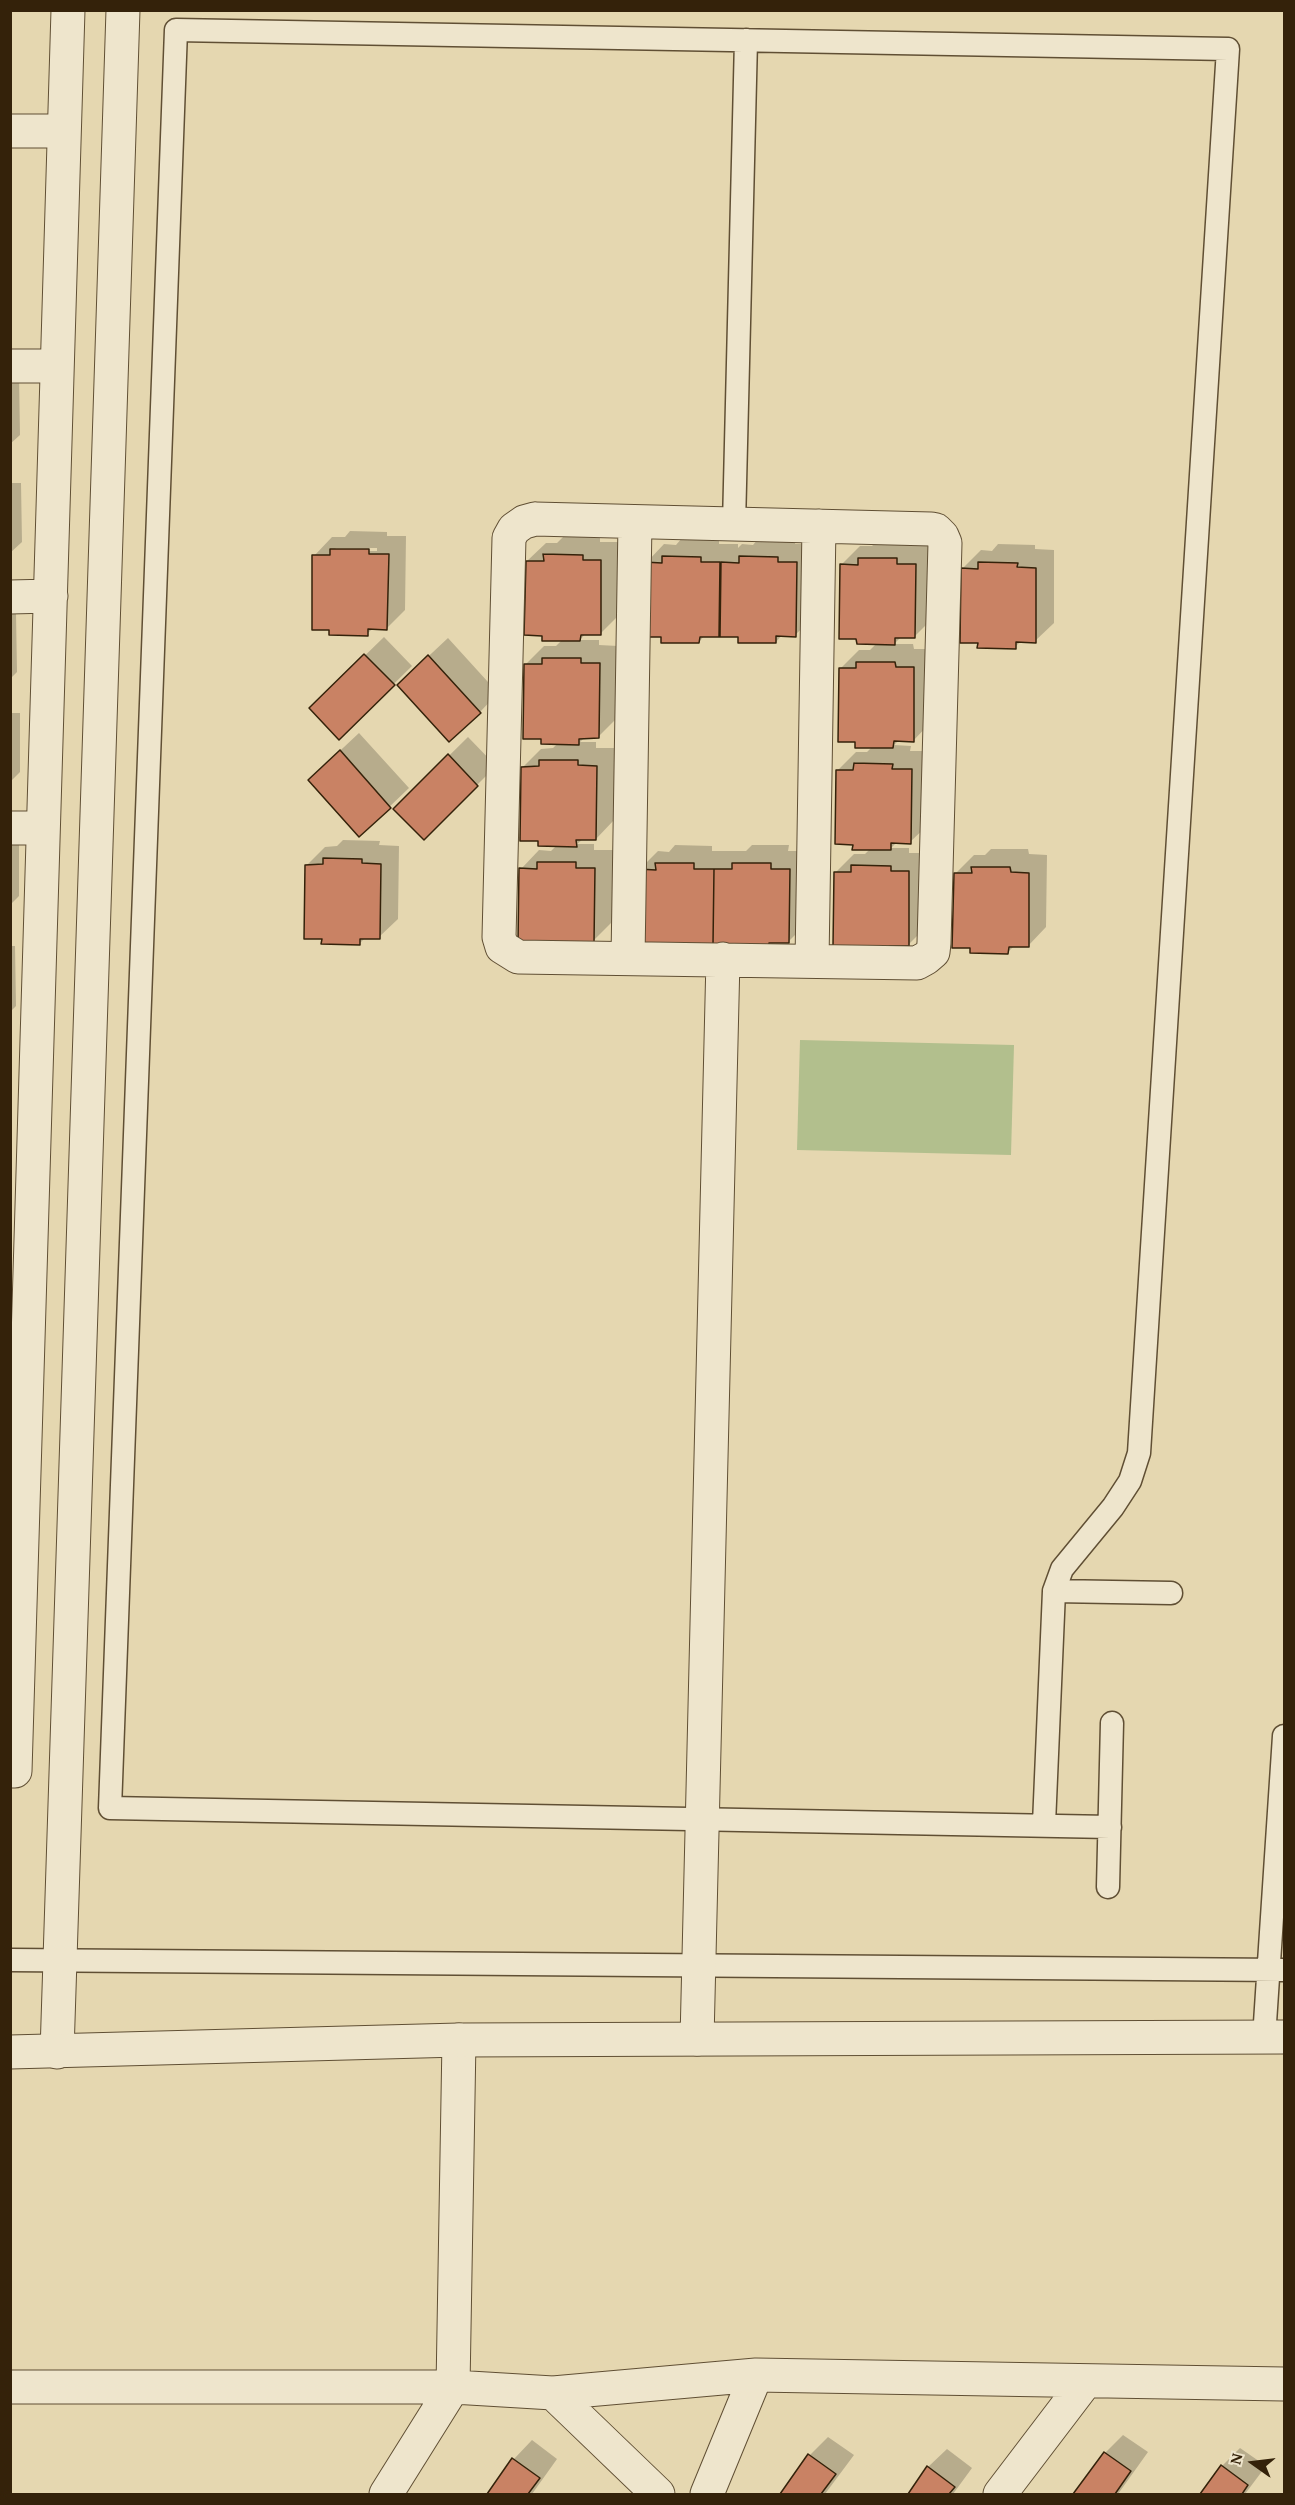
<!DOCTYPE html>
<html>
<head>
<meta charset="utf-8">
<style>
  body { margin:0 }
  #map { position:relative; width:1295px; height:2505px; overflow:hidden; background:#e5d7b0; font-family:"Gentium Book Plus",serif }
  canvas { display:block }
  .frame { position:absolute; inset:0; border:12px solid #34220a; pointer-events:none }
  .north { position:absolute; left:1223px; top:2433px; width:60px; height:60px; -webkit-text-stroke:4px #eee5cc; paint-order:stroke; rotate:284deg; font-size:16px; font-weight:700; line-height:24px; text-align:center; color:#34220a }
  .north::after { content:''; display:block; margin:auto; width:21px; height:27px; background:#34220a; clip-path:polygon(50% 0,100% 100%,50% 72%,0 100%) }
</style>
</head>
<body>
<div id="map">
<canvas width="1295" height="2505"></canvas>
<div class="frame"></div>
<div class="north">N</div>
</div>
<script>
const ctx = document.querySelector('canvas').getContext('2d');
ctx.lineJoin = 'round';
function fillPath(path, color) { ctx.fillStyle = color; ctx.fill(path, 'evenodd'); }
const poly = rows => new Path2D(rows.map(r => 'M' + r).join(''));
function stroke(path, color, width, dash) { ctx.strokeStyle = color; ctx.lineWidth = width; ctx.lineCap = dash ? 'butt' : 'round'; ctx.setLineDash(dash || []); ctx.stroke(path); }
fillPath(poly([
  [800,1040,1014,1045,1011,1155,797,1150]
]), '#b2bf8d');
fillPath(poly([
  [11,23,11,82,10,83,10,23],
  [10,376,19,376,20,435,10,444],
  [10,483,21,483,22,542,10,553],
  [350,531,387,532,387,536,406,536,405,610,387,628,373,628,367,634,331,628,314,556,332,537,345,537],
  [336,548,377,548,377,551,333,551],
  [563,537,600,537,600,542,619,542,619,615,600,634,586,633,580,640,599,640,599,645,618,646,617,718,598,737,585,737,580,742,596,742,596,748,615,748,614,820,596,839,583,839,577,844,594,844,594,850,613,850,612,922,593,941,521,869,539,850,551,851,557,845,523,767,541,749,553,748,558,743,525,665,544,646,556,646,562,640,527,561,546,543,557,543],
  [682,538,719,539,719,544,738,544,738,548,742,544,753,545,759,538,796,539,795,544,815,544,814,617,795,635,782,635,776,642,722,632,718,635,705,635,699,642,646,563,664,544,676,545],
  [878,540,915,540,915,546,934,546,933,618,914,637,901,637,894,644,913,644,914,649,932,649,931,722,913,741,899,740,894,745,911,746,910,751,929,751,929,824,910,842,897,842,891,848,909,848,909,853,927,853,927,926,908,945,894,944,888,951,835,873,854,854,865,854,871,848,837,771,856,752,867,752,873,746,840,669,859,650,870,650,877,643,841,565,860,546,872,546],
  [998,544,1035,545,1035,549,1054,550,1054,623,1035,641,1021,641,1015,647,962,569,981,550,992,551],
  [10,613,16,613,17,672,10,679],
  [384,637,412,666,339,738,311,708],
  [448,638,498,693,480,712,417,667],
  [10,713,20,713,20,772,10,782],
  [359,733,409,788,360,835,328,762],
  [468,737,496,766,424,838,395,809],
  [10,837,19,837,19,896,10,905],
  [343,840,380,841,379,845,399,846,398,919,379,937,366,937,359,944,307,865,325,847,337,846],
  [675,845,712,846,712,851,746,851,752,845,789,845,788,851,808,851,807,923,788,942,775,942,768,948,639,870,658,851,669,852],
  [991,849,1028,849,1029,854,1047,855,1046,927,1028,946,1014,946,1008,952,955,874,974,855,985,855],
  [10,946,15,946,16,1006,10,1012],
  [1123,2435,1148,2452,1118,2494,1075,2494,1105,2453],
  [828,2437,854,2455,825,2494,781,2494,810,2455],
  [532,2440,557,2459,532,2494,488,2494,514,2459],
  [1240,2448,1266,2466,1245,2494,1202,2494,1222,2466],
  [947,2449,972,2468,953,2494,909,2494,928,2467]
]), '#0003');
const building = poly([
  [330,549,369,549,369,554,389,554,387,630,368,629,368,636,329,635,329,630,312,630,312,555,330,555,330,549],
  [543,554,583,555,583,560,601,560,601,635,581,635,580,641,542,641,542,636,524,635,526,561,544,561,543,554],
  [662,556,701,557,701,562,720,562,719,637,700,637,699,643,661,643,661,637,643,637,644,562,662,563,662,556],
  [739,556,778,557,778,562,797,562,796,637,776,636,776,643,738,643,738,637,720,637,721,562,739,563,739,556],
  [858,558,897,558,897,564,916,564,915,638,895,638,895,645,857,644,856,639,839,639,840,564,858,565,858,558],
  [978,562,1018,563,1017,567,1036,568,1036,643,1016,642,1016,649,977,648,978,643,960,643,961,568,978,569,978,562],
  [364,654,395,685,339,740,309,708,364,654],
  [428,655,481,713,449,742,397,685,428,655],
  [542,658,581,658,581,663,600,663,599,738,579,739,579,745,541,744,541,739,523,739,524,664,542,664,542,658],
  [856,662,895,662,896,667,914,667,914,742,894,741,893,748,855,748,855,742,838,742,839,668,856,668,856,662],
  [340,750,391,808,359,837,308,780,340,750],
  [448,754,478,786,424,840,393,809,448,754],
  [539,760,578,760,578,765,597,766,596,840,576,840,577,847,538,846,538,841,520,841,521,767,539,766,539,760],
  [854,763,893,764,892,769,912,769,911,844,891,843,891,850,852,850,853,845,835,844,836,770,853,770,854,763],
  [323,858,362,859,362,863,381,864,380,939,360,939,360,945,321,944,322,939,304,939,305,865,323,864,323,858],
  [537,862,576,862,576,868,595,868,594,943,518,943,519,868,537,869,537,862],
  [655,863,694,863,694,869,714,869,713,944,636,944,638,869,656,870,655,863],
  [732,863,771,863,771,869,790,869,789,943,769,943,769,950,713,944,714,869,732,869,732,863],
  [851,865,891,866,891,871,909,871,909,946,889,946,889,952,833,946,834,872,851,872,851,865],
  [971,867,1010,867,1011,872,1029,873,1029,947,1009,947,1008,954,970,953,970,948,952,948,954,873,972,873,971,867],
  [1104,2452,1131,2471,1115,2494,1073,2494,1104,2452],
  [808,2454,836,2474,821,2494,780,2494,808,2454],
  [512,2458,540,2478,528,2494,487,2494,512,2458],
  [1221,2465,1248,2485,1242,2494,1200,2494,1221,2465],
  [927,2466,955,2487,949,2494,908,2494,927,2466]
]);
fillPath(building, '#c98264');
stroke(building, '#34220a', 1.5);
const service = poly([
  [734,524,746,40],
  [1054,1591,1171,1593],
  [1044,1824,1054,1591,1062,1569,1113,1507,1130,1481,1139,1453,1228,49,176,30,110,1808,1110,1827],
  [1108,1887,1112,1723],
  [10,1960,1284,1970],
  [1264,2038,1284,1736]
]);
const minor = poly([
  [10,131,64,131],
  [10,366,57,366],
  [535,519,931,529,936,530,942,536,945,543,934,943,933,952,926,958,917,963,518,957,502,947,499,937,509,538,514,529,524,522,535,519],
  [10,597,51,596],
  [10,828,43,828],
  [628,958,635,522],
  [812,961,819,526],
  [10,1771,15,1771,68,10],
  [697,2039,723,959],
  [57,2052,123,10],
  [10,2387,453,2387,553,2393,756,2375,1284,2384],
  [553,2393,658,2494],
  [386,2494,453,2387,459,2040],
  [707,2494,756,2375],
  [1000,2494,1086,2381]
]);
const tertiary = poly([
  [10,2052,459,2040,1284,2037]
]);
stroke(service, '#604f34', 25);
stroke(minor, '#604f34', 35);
stroke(tertiary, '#604f34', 35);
stroke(service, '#eee5cc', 22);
stroke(minor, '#eee5cc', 33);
stroke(tertiary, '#eee5cc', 33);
</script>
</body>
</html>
